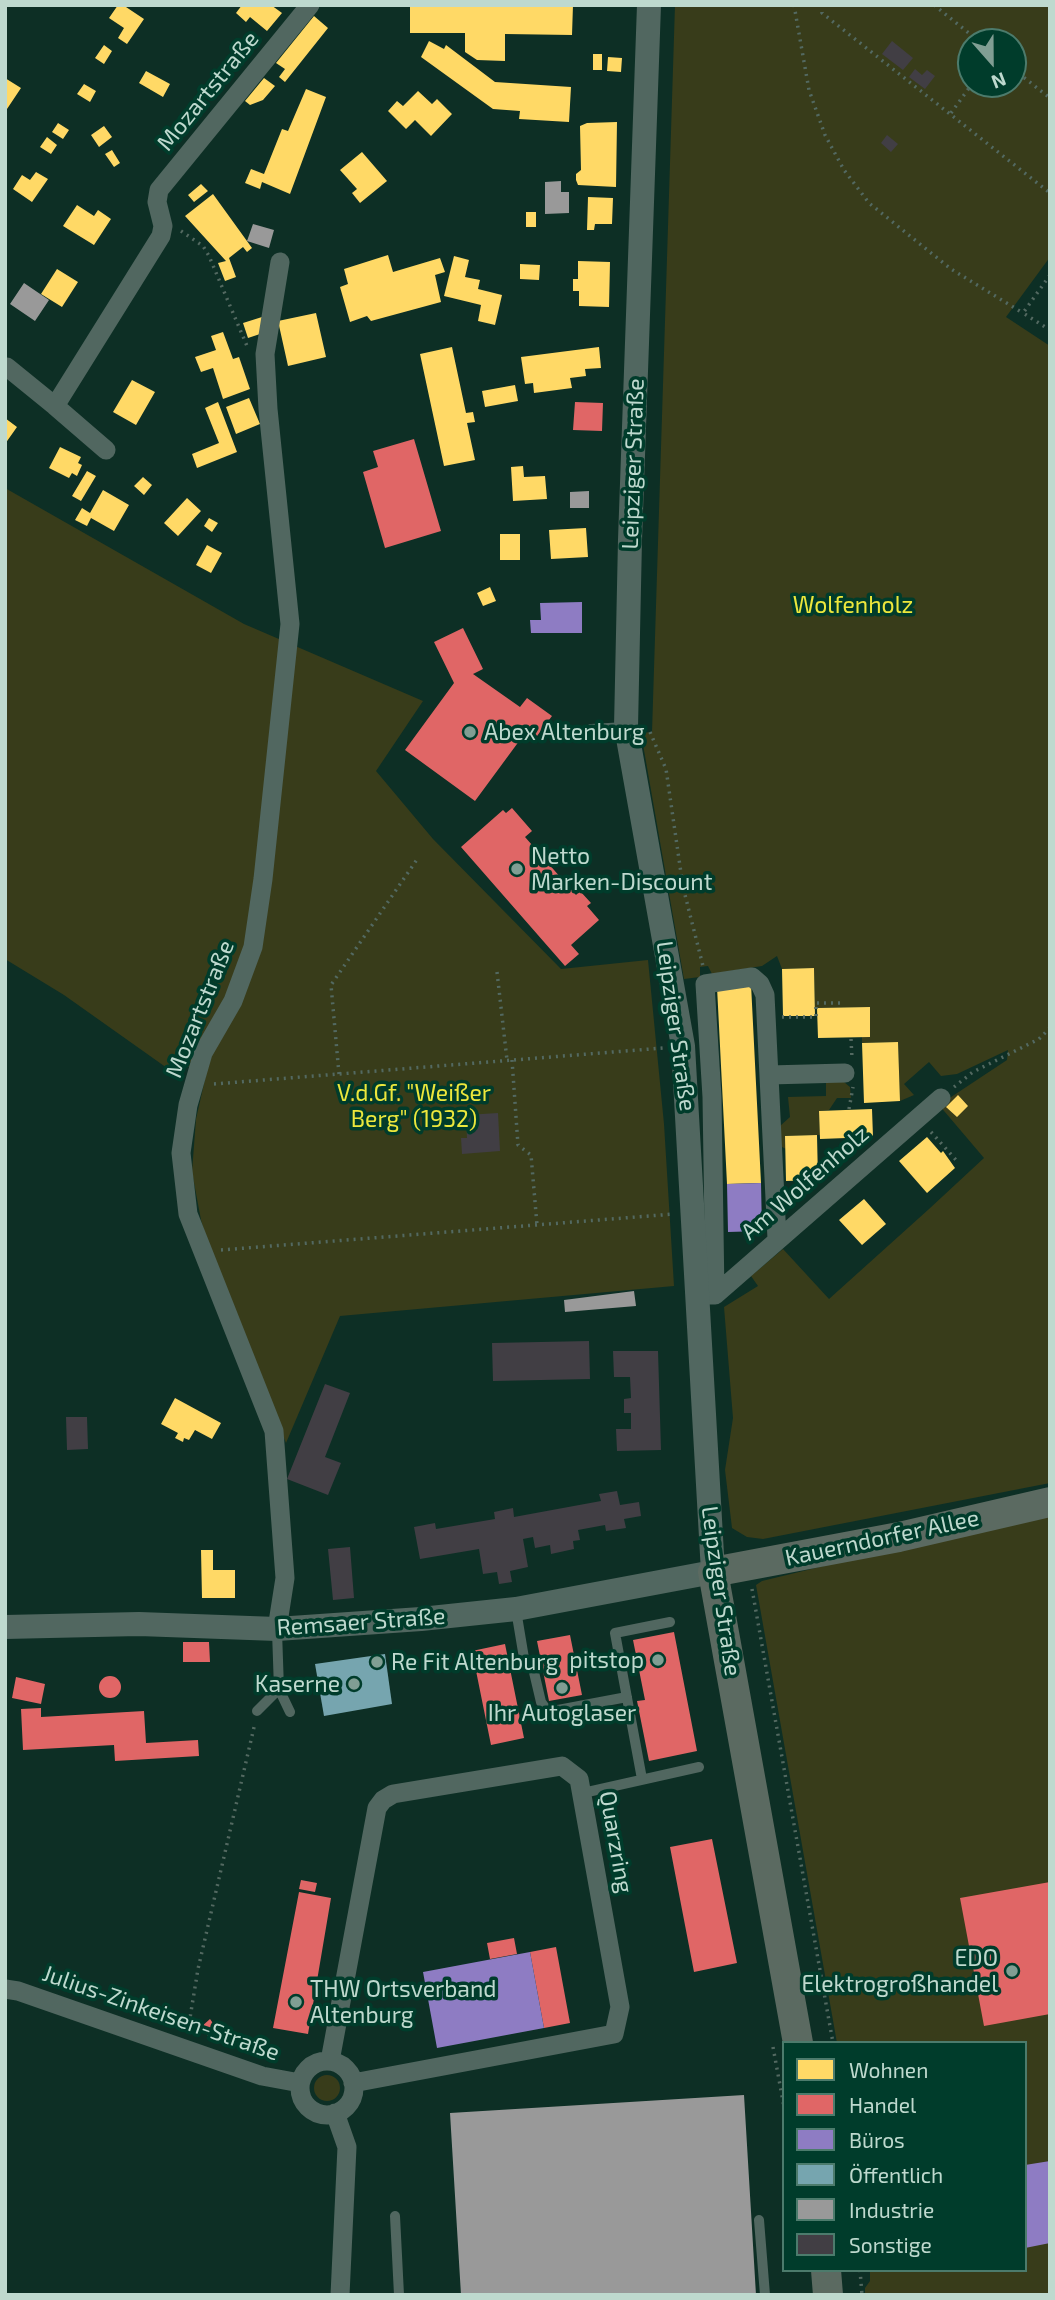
<!DOCTYPE html>
<html>
<head>
<meta charset="utf-8">
<style>
  body { margin:0 }
  #map { position:relative; width:1055px; height:2300px; overflow:hidden; background:#0d2f25; font-family:"Exo 2",sans-serif }
  canvas { display:block }
  .frame { position:absolute; inset:0; border:7px solid #bed9ce; pointer-events:none }
  .legend { position:absolute; left:782px; top:2041px; width:245px; height:231px; box-sizing:border-box; background:#003c2b; border:2px solid #4c7b6c; margin:0; padding:9px 12px; list-style:none; font-size:21px; color:#bed9ce }
  .legend li { display:flex; align-items:center; gap:14px; height:35px }
  .legend b { width:35px; border:2px solid #4c7b6c }
  .north { position:absolute; left:957px; top:28px; width:70px; height:70px; box-sizing:border-box; background:#003c2b; border:2px solid #4c7b6c; border-radius:50%; rotate:159deg; font-size:19px; font-weight:700; line-height:28px; text-align:center; color:#bed9ce }
  .north::after { content:''; display:block; margin:auto; width:24px; height:32px; background:#809e93; clip-path:polygon(50% 0,100% 100%,50% 72%,0 100%) }
</style>
</head>
<body>
<div id="map">
<canvas width="1055" height="2300"></canvas>
<div class="frame"></div>
<ul class="legend">
<li><b style="height:19px;background:#ffd966"></b>Wohnen</li>
<li><b style="height:19px;background:#e06666"></b>Handel</li>
<li><b style="height:19px;background:#8e7cc3"></b>Büros</li>
<li><b style="height:19px;background:#76a5af"></b>Öffentlich</li>
<li><b style="height:19px;background:#999"></b>Industrie</li>
<li><b style="height:19px;background:#413e44"></b>Sonstige</li>
</ul>
<div class="north">N</div>
</div>
<script>
const ctx = document.querySelector('canvas').getContext('2d');
ctx.lineJoin = 'round';
function fillPath(path, color) { ctx.fillStyle = color; ctx.fill(path, 'evenodd'); }
const poly = rows => new Path2D(rows.map(r => 'M' + r).join(''));
function stroke(path, color, width, dash) { ctx.strokeStyle = color; ctx.lineWidth = width; ctx.lineCap = dash ? 'butt' : 'round'; ctx.setLineDash(dash || []); ctx.stroke(path); }
function write(font, color, halo, rows, align = 'center') {
  ctx.font = font + ' "Exo 2",sans-serif'; ctx.lineWidth = 7; ctx.setLineDash([]); ctx.textBaseline = 'middle'; ctx.strokeStyle = halo; ctx.fillStyle = color; for (const [text, x, y, turn = 0] of rows) {
    ctx.save(); ctx.translate(x, y); ctx.rotate((+turn || 0) * Math.PI / 180); ctx.textAlign = isNaN(turn) ? turn : align; if (halo) ctx.strokeText(text, 0, 0); ctx.fillText(text, 0, 0); ctx.restore();
  }
}
fillPath(poly([
  [675,5,1050,5,1050,257,1006,317,1050,346,1050,1483,763,1539,747,1537,732,1528,725,1470,733,1418,724,1307,758,1286,751,1276,783,1249,829,1299,929,1209,984,1158,939,1105,1007,1060,1008,1050,957,1074,941,1076,929,1062,904,1084,914,1095,900,1101,898,1042,862,1043,862,1037,870,1037,870,1007,815,1008,814,968,782,969,777,956,762,966,712,974,708,966,700,967,700,977,684,979,641,733,652,732],
  [971,42,1013,42,1013,84,971,84],
  [5,488,244,624,423,701,376,771,433,839,561,969,648,960,664,1124,674,1286,340,1316,286,1443,211,1255,201,1220,192,1172,196,1119,208,1066,167,1068,64,995,5,959],
  [826,1082,844,1082,850,1087,851,1098,837,1098,829,1110,819,1111,820,1135,786,1136,786,1149,780,1146,780,1126,790,1117,788,1097,826,1096],
  [1050,1511,1050,2295,865,2295,865,2288,870,2281,870,2270,1025,2270,1025,2043,837,2043,756,1585,762,1581],
  '314 2088a13 13 0 1 1 26 0a13 13 0 1 1-26 0Z'
]), '#383c1a');
fillPath(poly([
  [118,5,123,5,144,19,127,44,118,38,124,28,109,18],
  [242,5,271,5,282,13,267,31,250,17,246,22,236,13],
  [410,5,573,5,572,35,505,34,505,61,477,60,465,52,465,33,410,33],
  [314,16,328,28,285,82,279,77,285,69,276,63],
  [429,41,444,49,446,45,495,82,571,87,569,122,519,119,520,111,493,109,421,57],
  [104,45,112,51,104,64,95,58],
  [593,54,602,54,602,70,593,70],
  [608,57,622,58,621,72,607,71],
  [146,71,170,84,163,97,139,83],
  [5,78,21,88,5,112],
  [264,78,275,86,263,100,250,105,245,101],
  [84,84,96,91,90,102,77,94],
  [306,89,326,97,290,194,262,182,260,189,245,183,251,169,264,174,282,129,288,131],
  [418,91,432,104,437,99,452,114,431,136,415,120,406,129,388,111,397,101,403,106],
  [617,122,616,187,578,185,576,180,576,174,581,170,580,126,587,123],
  [58,123,69,130,63,139,52,132],
  [104,126,112,137,99,147,91,135],
  [47,137,57,145,51,154,40,147],
  [112,150,120,163,114,167,105,154],
  [362,152,387,181,360,203,352,193,357,189,340,170],
  [36,172,48,179,32,202,13,189,22,175,30,180],
  [201,184,208,191,194,202,188,195],
  [213,194,252,248,247,252,243,247,229,258,236,277,225,281,218,263,226,261,185,216],
  [588,197,613,198,612,224,595,224,594,230,587,230],
  [77,205,94,216,98,210,111,219,94,245,63,226],
  [526,212,536,212,536,227,526,227],
  [388,255,393,272,440,258,445,272,435,275,441,302,371,321,367,316,350,322,340,287,348,284,344,269],
  [454,256,469,260,465,277,480,280,478,289,502,295,495,325,478,321,481,305,444,296],
  [578,261,610,262,609,307,579,306,579,291,573,291,573,279,578,279],
  [520,264,540,265,539,280,520,279],
  [57,269,78,282,62,307,41,294],
  [316,313,326,357,288,366,278,321],
  [262,317,260,334,248,338,243,323],
  [223,332,233,359,239,357,250,389,223,399,213,368,201,372,195,357,216,350,211,336],
  [452,347,466,413,473,412,475,422,467,423,475,460,444,466,420,354],
  [599,347,601,368,585,369,586,376,570,378,572,388,534,393,533,383,525,384,521,357],
  [132,380,155,392,136,425,113,412],
  [515,385,518,401,485,407,482,391],
  [249,398,260,424,236,434,226,407],
  [218,402,237,452,197,468,192,454,219,443,205,408],
  [5,418,17,427,5,444],
  [60,447,81,457,78,463,82,465,77,476,72,473,69,478,49,468],
  [523,466,524,477,545,476,547,499,513,501,511,467],
  [87,471,96,476,81,501,72,496],
  [143,477,152,485,144,495,134,486],
  [103,490,129,505,114,531,91,518,87,526,75,520,82,508,90,513],
  [187,498,201,511,178,536,164,523],
  [209,518,218,523,212,532,204,526],
  [586,528,588,557,551,559,549,530],
  [500,534,520,534,520,560,500,560],
  [207,545,222,553,211,573,196,565],
  [490,587,496,601,483,606,477,593],
  [814,968,815,1016,783,1016,782,969],
  [751,984,761,1183,727,1184,717,987],
  [870,1007,870,1037,818,1038,817,1008],
  [898,1042,900,1101,864,1103,862,1043],
  [958,1095,968,1106,957,1117,946,1107],
  [872,1109,873,1137,820,1139,819,1111],
  [817,1135,818,1180,786,1181,785,1136],
  [927,1137,941,1153,943,1151,955,1168,927,1193,899,1161],
  [864,1199,886,1224,862,1245,839,1220],
  [175,1398,221,1423,212,1439,195,1430,189,1440,184,1438,183,1442,175,1438,178,1433,161,1424],
  [201,1550,213,1550,213,1570,235,1570,235,1598,202,1598]
]), '#ffd966');
fillPath(poly([
  [575,402,603,403,602,431,573,430],
  [414,439,441,531,385,548,363,472,378,467,373,451],
  [463,628,483,669,473,674,520,707,527,698,552,716,537,736,528,729,475,801,405,750,454,683,434,642],
  [512,808,532,831,525,837,576,895,580,891,591,903,587,906,599,920,571,945,579,954,565,966,461,847,503,810,506,813],
  [674,1632,697,1751,649,1761,637,1701,645,1700,633,1640],
  [570,1635,582,1695,549,1701,537,1641],
  [183,1642,209,1642,210,1662,183,1662],
  [505,1644,524,1738,491,1745,472,1651],
  '99 1687a11 11 0 1 1 22 0a11 11 0 1 1-22 0Z',
  [16,1677,45,1684,41,1704,12,1698],
  [41,1708,41,1717,144,1711,146,1743,198,1740,199,1756,115,1761,114,1745,23,1750,21,1709],
  [712,1839,737,1963,694,1972,670,1847],
  [301,1880,317,1883,315,1892,299,1889],
  [1050,1882,1050,2014,984,2026,960,1898],
  [299,1892,331,1898,308,2034,273,2028],
  [514,1938,517,1954,490,1959,487,1943],
  [556,1947,570,2023,544,2028,530,1952],
  [210,2019,217,2029,208,2036,201,2027]
]), '#e06666');
fillPath(poly([
  [582,602,582,633,531,633,530,620,541,620,540,603],
  [761,1183,762,1231,728,1232,727,1184],
  [530,1952,544,2028,437,2048,423,1972],
  [1050,2161,1050,2243,1025,2248,1025,2165]
]), '#8e7cc3');
fillPath(poly([
  [385,1654,392,1704,324,1716,315,1664]
]), '#76a5af');
fillPath(poly([
  [561,181,561,192,569,192,569,213,545,214,545,182],
  [253,224,274,230,269,248,247,241],
  [24,283,49,300,35,321,10,304],
  [589,491,589,508,570,508,570,492],
  [634,1291,636,1306,565,1312,564,1300],
  [744,2095,756,2295,461,2295,450,2113]
]), '#999');
fillPath(poly([
  [892,41,913,58,903,70,882,54],
  [915,69,922,75,927,70,935,76,925,89,909,77],
  [887,135,898,144,891,152,881,143],
  [498,1113,500,1151,462,1154,461,1138,467,1138,466,1115],
  [589,1341,590,1379,493,1381,492,1343],
  [613,1351,658,1351,661,1450,617,1451,616,1429,631,1429,631,1413,624,1413,624,1399,631,1398,630,1377,614,1377],
  [325,1384,350,1393,325,1457,341,1463,328,1495,287,1479],
  [66,1417,87,1417,88,1449,67,1450],
  [617,1491,620,1505,639,1502,641,1516,624,1519,626,1528,606,1531,605,1525,578,1530,580,1540,573,1541,574,1549,551,1554,550,1545,535,1548,533,1537,523,1539,528,1567,510,1571,512,1582,499,1584,497,1572,483,1574,479,1549,420,1559,414,1527,435,1523,436,1529,495,1519,494,1512,513,1508,514,1517,601,1501,599,1494],
  [350,1547,354,1598,333,1600,328,1549]
]), '#413e44');
stroke(poly([
  [794,5,809,90,825,135,844,170,869,203,951,269,1023,313],
  [822,5,822,13,1050,193],
  [934,5,980,42],
  [1013,69,1050,98],
  [951,113,972,84],
  [181,231,203,246,209,256,247,346],
  [1050,275,1023,313,1050,330],
  [650,732,666,769,683,887,703,966],
  [497,972,507,1060],
  [782,1017,816,1017,816,1003,840,1003],
  [851,1039,852,1058],
  [512,1060,518,1145,531,1155,537,1225],
  [339,1074,331,985,418,858],
  [214,1084,663,1048],
  [954,1087,973,1072,1039,1039,1050,1028],
  [849,1109,853,1087],
  [931,1132,957,1161],
  [221,1250,674,1214],
  [752,1589,833,2043],
  [188,2030,198,1969,255,1723],
  [773,2047,784,2107],
  [1050,2145,1050,2158],
  [860,2270,862,2295]
]), '#536961', 3.5, [2, 5]);
stroke(poly([
  [591,729,626,727],
  [516,1610,524,1658,533,1668,541,1702,546,1709,558,1710,627,1697],
  [277,1631,279,1689,290,1712],
  [257,1711,279,1689],
  [642,1779,615,1633,670,1622],
  [583,1793,699,1767],
  [395,2216,399,2295],
  [759,2220,765,2295]
]), '#516760', 10);
stroke(poly([
  [7,367,55,406],
  [106,450,55,406,161,236,163,226,157,202,159,190,310,5],
  [769,1075,845,1073],
  [707,1295,715,1295,941,1098],
  [715,1295,712,1097,705,984,752,977,760,984,765,995,777,1239],
  [277,1629,285,1578,274,1431,188,1214,181,1153,188,1105,203,1053,233,1001,253,947,263,879,290,624,268,409,265,354,280,262],
  [5,1989,18,1991,262,2076,300,2083],
  [330,2061,377,1808,383,1800,393,1794,562,1766,579,1779,620,2007,614,2034,353,2083],
  '300 2088a27 27 0 1 1 54 0a27 27 0 1 1-54 0Z',
  [335,2113,347,2147,340,2295]
]), '#516760', 19);
stroke(poly([
  [5,1627,139,1624,277,1629,421,1619,516,1609,713,1572,683,1046,626,727,630,540,649,5]
]), '#516760', 24);
stroke(poly([
  [798,2043,713,1572,899,1537,1050,1502],
  [826,2270,828,2295]
]), '#5b6a61', 30);
for (const [x, y, r, color] of [
  [470,732,7,"#809e93"],
  [517,869,7,"#809e93"],
  [658,1660,7,"#809e93"],
  [377,1662,7,"#809e93"],
  [354,1684,7,"#809e93"],
  [562,1688,7,"#809e93"],
  [1012,1971,7,"#809e93"],
  [296,2002,7,"#809e93"]
]) { const dot = new Path2D(); dot.arc(x, y, r, 0, 2 * Math.PI); ctx.fillStyle = color; ctx.fill(dot); stroke(dot, '#003c2b', 2.5); }
write('23px', '#bed9ce', '#003c2b', [
  ["Mozartstraße",208,91,-51],
  ["Leipziger Straße",633,464,-88],
  ["Mozartstraße",200,1009,-68],
  ["Leipziger Straße",676,1026,82],
  ["Am Wolfenholz",805,1183,-41],
  ["Kauerndorfer Allee",882,1538,-12],
  ["Leipziger Straße",721,1591,82],
  ["Remsaer Straße",361,1622,-4],
  ["Quarzring",616,1842,80],
  ["Julius-Zinkeisen-Straße",161,2013,19]
]);
write('23px', '#ece73c', '#003c2b', [
  ["Wolfenholz",853,605],
  ["V.d.Gf. \"Weißer",414,1093],
  ["Berg\" (1932)",414,1119]
]);
write('23px', '#bed9ce', '#003c2b', [
  ["Abex Altenburg",484,732],
  ["Netto",531,856],
  ["Marken-Discount",531,882],
  ["pitstop",644,1660,"right"],
  ["Re Fit Altenburg",391,1662],
  ["Kaserne",340,1684,"right"],
  ["Ihr Autoglaser",562,1713,"center"],
  ["EDO",998,1958,"right"],
  ["Elektrogroßhandel",998,1984,"right"],
  ["THW Ortsverband",310,1989],
  ["Altenburg",310,2015]
], 'left');
</script>
</body>
</html>
